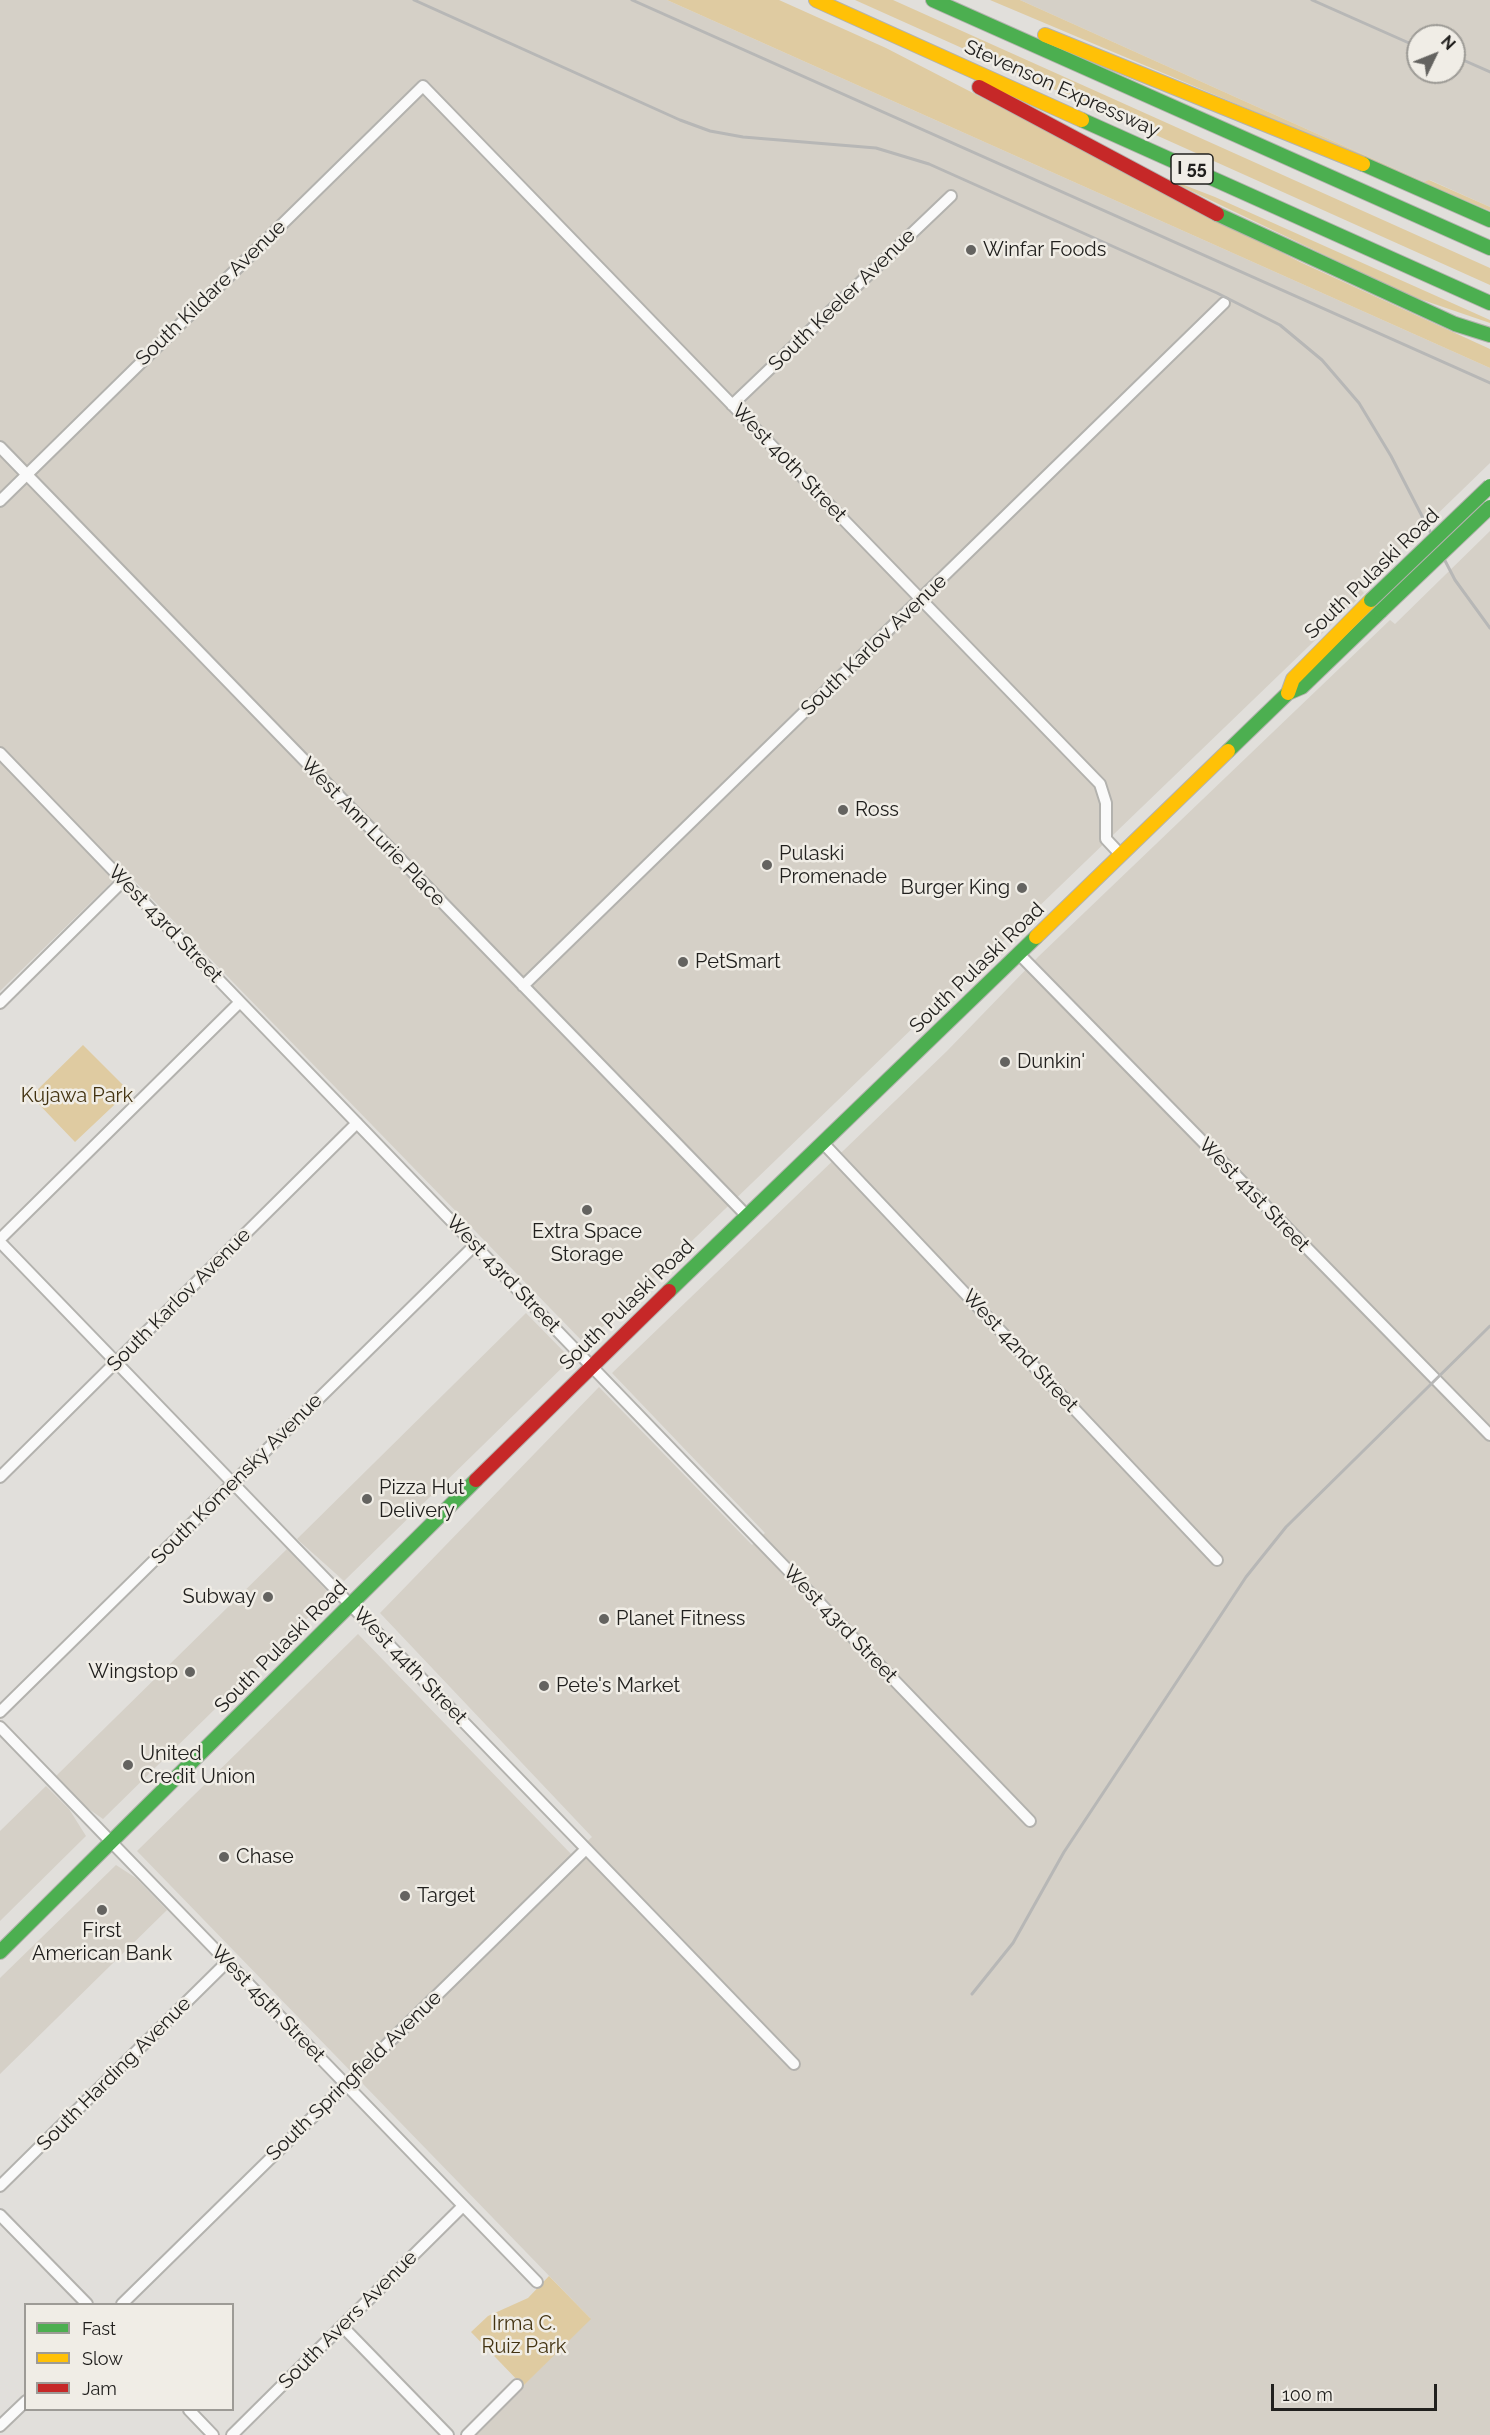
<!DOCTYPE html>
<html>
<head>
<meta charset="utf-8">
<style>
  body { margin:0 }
  #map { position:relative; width:1490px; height:2435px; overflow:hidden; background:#e1dfdb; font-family:Raleway,sans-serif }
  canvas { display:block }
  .legend { position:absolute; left:24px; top:2303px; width:210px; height:108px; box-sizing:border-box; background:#f0ede6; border:2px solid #9d9b96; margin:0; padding:8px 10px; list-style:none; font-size:18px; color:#21201e }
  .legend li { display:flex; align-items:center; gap:12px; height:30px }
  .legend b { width:30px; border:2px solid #9d9b96 }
  .north { position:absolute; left:1406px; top:24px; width:60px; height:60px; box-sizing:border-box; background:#f0ede6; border:2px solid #9d9b96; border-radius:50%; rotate:47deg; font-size:16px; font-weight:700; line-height:24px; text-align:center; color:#21201e }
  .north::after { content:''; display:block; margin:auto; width:21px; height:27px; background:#646360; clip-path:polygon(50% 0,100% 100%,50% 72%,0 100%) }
  .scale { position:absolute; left:1271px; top:2384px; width:166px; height:27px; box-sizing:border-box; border:3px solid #21201e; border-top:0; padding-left:8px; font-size:18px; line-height:21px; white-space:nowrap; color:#21201e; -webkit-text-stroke:4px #f0ede6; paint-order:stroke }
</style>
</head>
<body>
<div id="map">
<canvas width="1490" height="2435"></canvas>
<ul class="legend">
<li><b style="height:8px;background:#4caf50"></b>Fast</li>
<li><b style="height:8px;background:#ffc107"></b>Slow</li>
<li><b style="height:8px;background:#c62828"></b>Jam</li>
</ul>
<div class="north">N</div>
<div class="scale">100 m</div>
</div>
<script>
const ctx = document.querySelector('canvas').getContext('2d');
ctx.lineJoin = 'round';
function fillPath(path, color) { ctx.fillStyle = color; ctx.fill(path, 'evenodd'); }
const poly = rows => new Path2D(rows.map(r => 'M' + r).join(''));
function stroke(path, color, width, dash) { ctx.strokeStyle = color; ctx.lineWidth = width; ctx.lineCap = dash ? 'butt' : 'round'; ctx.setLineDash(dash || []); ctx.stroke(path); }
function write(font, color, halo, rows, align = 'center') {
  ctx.font = font + ' Raleway,sans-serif'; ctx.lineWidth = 5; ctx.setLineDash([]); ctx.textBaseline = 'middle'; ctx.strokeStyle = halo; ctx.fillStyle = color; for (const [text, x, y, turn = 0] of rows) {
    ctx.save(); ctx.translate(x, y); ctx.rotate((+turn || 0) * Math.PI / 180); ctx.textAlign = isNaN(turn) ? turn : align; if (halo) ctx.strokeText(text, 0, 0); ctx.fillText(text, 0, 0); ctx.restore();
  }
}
fillPath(poly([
  [0,0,667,0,1490,368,1490,463,1360,589,1364,593,585,1344,124,870,0,991],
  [1020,0,1490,0,1490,207,1430,180,1424,182],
  [1418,36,1454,36,1454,72,1418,72],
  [1490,531,1490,2435,474,2435,590,2318,137,1851,358,1634,572,1855,592,1837,380,1613,599,1387,752,1545,765,1533,612,1373,947,1051,1039,956,1390,620,1395,624],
  [526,1313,571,1359,344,1581,297,1539],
  [287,1549,331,1595,103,1819,83,1805,56,1776],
  [46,1786,69,1809,86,1836,0,1921,0,1831],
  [116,1865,136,1878,167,1910,0,2074,0,1978]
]), '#d5d0c7');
fillPath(poly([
  [667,0,779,0,886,48,1300,262,1490,349,1490,368],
  [855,0,893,0,1490,268,1490,285],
  [990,0,1020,0,1424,182,1429,180,1490,207,1490,211],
  [1158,175,1215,197,1490,320,1490,323,1408,295],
  [83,1045,129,1091,75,1142,31,1096],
  [549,2276,591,2319,523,2386,471,2332,488,2316,528,2298]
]), '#dfcba1');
const street = poly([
  [732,405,951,196],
  [0,447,747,1216],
  [0,501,423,86,1100,784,1106,803,1106,839,1121,855],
  [0,753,1030,1821],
  [1019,954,1490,1435],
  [523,986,1224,303],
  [0,1003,123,881],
  [823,1143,1217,1560],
  [0,1239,240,1002],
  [0,1242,794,2064],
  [0,1477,357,1123],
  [0,1712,475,1245],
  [0,1727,537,2282],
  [0,2186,227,1962],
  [0,2215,87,2304],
  [122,2304,586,1849],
  [342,2326,448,2435],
  [189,2410,213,2435],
  [0,2426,26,2401],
  [232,2435,463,2206],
  [467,2435,517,2385]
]);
const fast = poly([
  [933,0,1490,248],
  [1082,120,1490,303],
  [1363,164,1490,220],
  [1217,214,1455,324,1490,335],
  [1228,751,1288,693,1302,687,1381,611],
  [669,1291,1036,937],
  [0,1952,476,1480]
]);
const slow = poly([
  [816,0,1082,120],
  [1045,35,1363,164],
  [1288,693,1293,679,1371,600],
  [1036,937,1228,751]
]);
const jam = poly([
  [979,87,1217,214],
  [476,1480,669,1291]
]);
stroke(street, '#b3b2ae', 14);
stroke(fast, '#b3b2ae', 16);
stroke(slow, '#b3b2ae', 16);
stroke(jam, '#b3b2ae', 16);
stroke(street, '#fafafa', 10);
stroke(fast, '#4caf50', 14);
stroke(slow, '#ffc107', 14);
stroke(jam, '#c62828', 14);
stroke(poly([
  [414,0,680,120,710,131,743,137,876,148,929,164,1217,293,1280,325,1322,360,1359,403,1391,456,1455,580,1490,628],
  [632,0,1490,383],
  [1312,0,1418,47],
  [1454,56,1490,72],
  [972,1994,1013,1943,1064,1852,1246,1577,1286,1527,1490,1326]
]), '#b7b7b6', 3);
const fastBridge = poly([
  [1371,600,1490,486],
  [1381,611,1490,507]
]);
stroke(fastBridge, '#b3b2ae', 16, []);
stroke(fastBridge, '#4caf50', 14);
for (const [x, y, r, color] of [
  [971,250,6,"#646360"],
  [843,810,6,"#646360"],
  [767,865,6,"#646360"],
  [1022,888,6,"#646360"],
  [683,962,6,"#646360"],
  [1005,1062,6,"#646360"],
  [587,1210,6,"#646360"],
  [367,1499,6,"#646360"],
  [268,1597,6,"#646360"],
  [604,1619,6,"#646360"],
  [190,1672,6,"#646360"],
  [544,1686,6,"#646360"],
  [128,1765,6,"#646360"],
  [224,1857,6,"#646360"],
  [405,1896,6,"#646360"],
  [102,1910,6,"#646360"]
]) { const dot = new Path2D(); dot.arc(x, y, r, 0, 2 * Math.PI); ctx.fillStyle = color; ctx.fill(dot); stroke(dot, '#f0ede6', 2); }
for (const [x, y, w] of [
  [1192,169,42]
]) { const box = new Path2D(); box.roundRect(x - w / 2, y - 15, w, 30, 4.5); ctx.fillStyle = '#f0ede6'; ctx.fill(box); stroke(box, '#21201e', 1.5); }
write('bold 18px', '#21201e', null, [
  ["I 55",1192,169]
]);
write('20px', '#21201e', '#f0ede6', [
  ["Stevenson Expressway",1062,89,24],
  ["South Kildare Avenue",211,293,-44],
  ["South Keeler Avenue",842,300,-44],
  ["West 40th Street",789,463,46],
  ["South Pulaski Road",1372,574,-44],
  ["South Karlov Avenue",874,645,-44],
  ["West Ann Lurie Place",373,832,46],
  ["West 43rd Street",165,924,46],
  ["South Pulaski Road",977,968,-44],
  ["West 41st Street",1254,1195,46],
  ["West 43rd Street",503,1274,46],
  ["South Karlov Avenue",179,1300,-45],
  ["South Pulaski Road",627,1305,-44],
  ["West 42nd Street",1020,1351,47],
  ["South Komensky Avenue",237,1479,-45],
  ["West 43rd Street",840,1624,46],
  ["South Pulaski Road",281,1647,-45],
  ["West 44th Street",410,1666,46],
  ["West 45th Street",268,2004,46],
  ["South Harding Avenue",114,2074,-45],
  ["South Springfield Avenue",354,2076,-44],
  ["South Avers Avenue",348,2320,-45]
]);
write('20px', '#21201e', '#f0ede6', [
  ["Winfar Foods",983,250],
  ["Ross",855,810],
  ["Pulaski",779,854],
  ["Promenade",779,877],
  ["Burger King",1010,888,"right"],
  ["PetSmart",695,962],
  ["Dunkin'",1017,1062],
  ["Extra Space",587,1232,"center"],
  ["Storage",587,1255,"center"],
  ["Pizza Hut",379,1488],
  ["Delivery",379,1511],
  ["Subway",256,1597,"right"],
  ["Planet Fitness",616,1619],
  ["Wingstop",178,1672,"right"],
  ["Pete's Market",556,1686],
  ["United",140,1754],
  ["Credit Union",140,1777],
  ["Chase",236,1857],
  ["Target",417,1896],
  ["First",102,1931,"center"],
  ["American Bank",102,1954,"center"]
], 'left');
write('20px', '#433311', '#f0ede6', [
  ["Kujawa Park",77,1096],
  ["Irma C.",524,2324],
  ["Ruiz Park",524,2347]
]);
</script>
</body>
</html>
